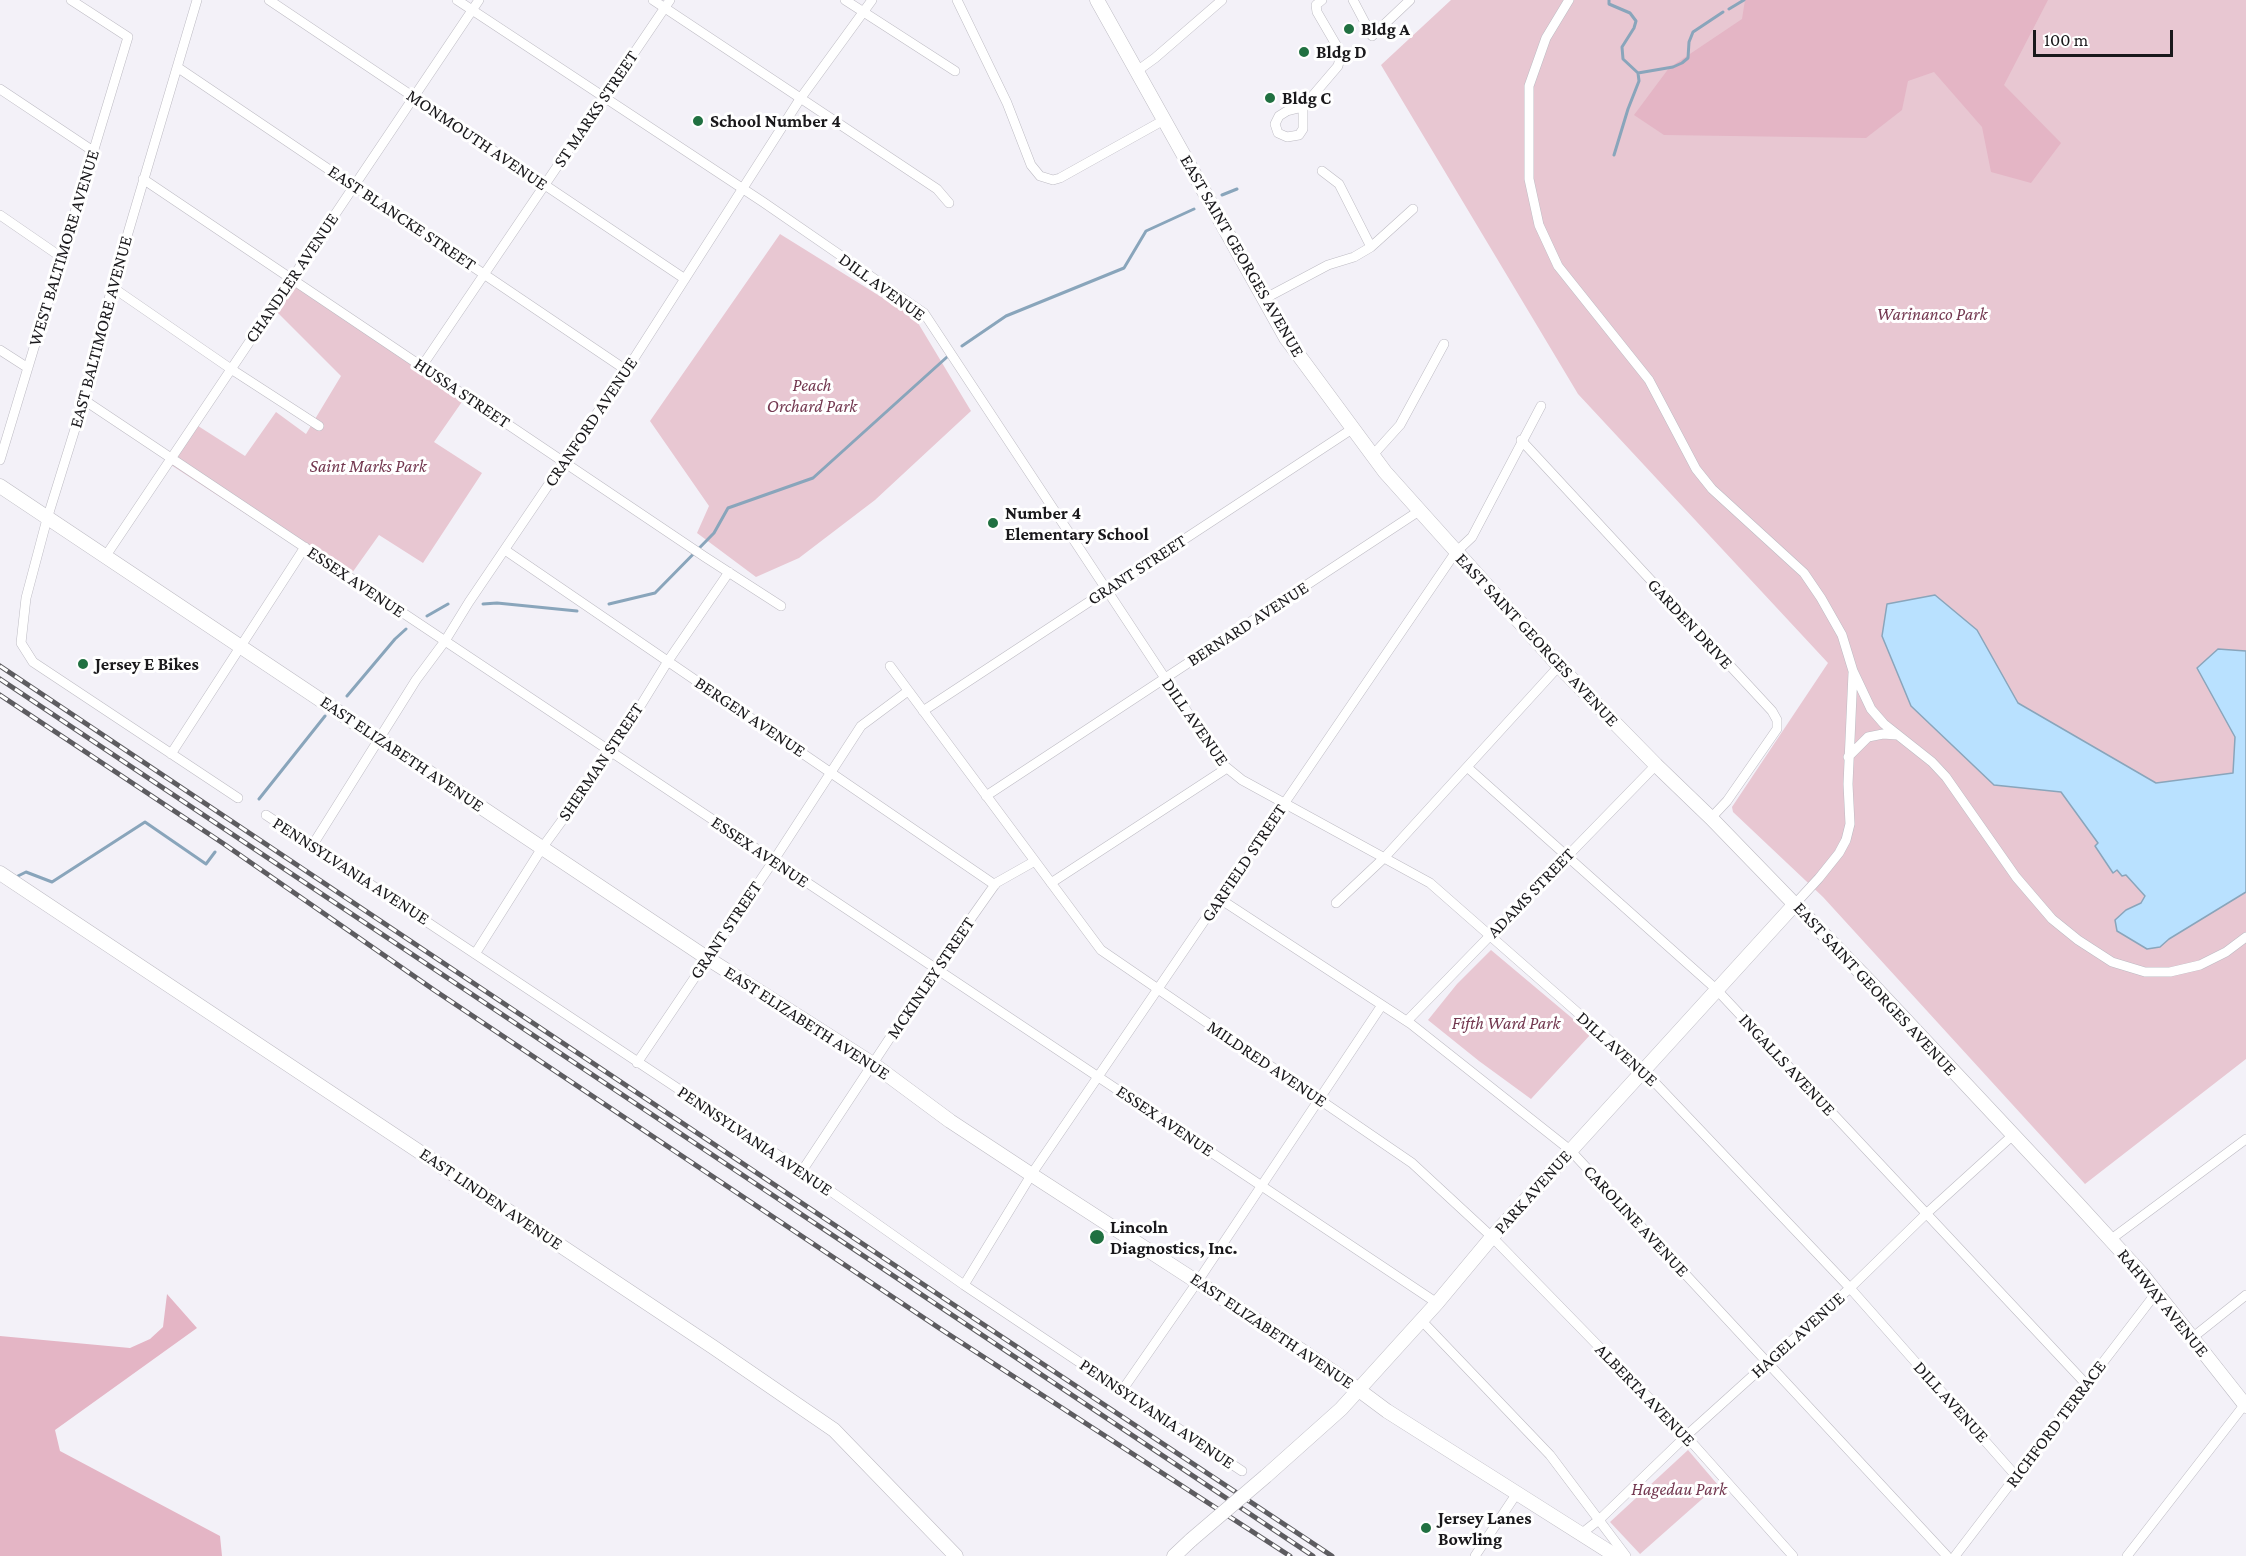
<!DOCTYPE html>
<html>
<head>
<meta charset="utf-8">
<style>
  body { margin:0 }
  #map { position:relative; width:2246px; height:1556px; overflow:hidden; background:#f3f1f8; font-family:"Crimson Pro",serif }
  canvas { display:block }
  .scale { position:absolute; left:2033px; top:30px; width:140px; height:27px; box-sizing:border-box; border:3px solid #19181b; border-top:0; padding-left:8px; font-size:18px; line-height:21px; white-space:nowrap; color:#19181b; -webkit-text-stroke:4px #fff; paint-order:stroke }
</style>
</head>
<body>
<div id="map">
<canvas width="2246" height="1556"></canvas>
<div class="scale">100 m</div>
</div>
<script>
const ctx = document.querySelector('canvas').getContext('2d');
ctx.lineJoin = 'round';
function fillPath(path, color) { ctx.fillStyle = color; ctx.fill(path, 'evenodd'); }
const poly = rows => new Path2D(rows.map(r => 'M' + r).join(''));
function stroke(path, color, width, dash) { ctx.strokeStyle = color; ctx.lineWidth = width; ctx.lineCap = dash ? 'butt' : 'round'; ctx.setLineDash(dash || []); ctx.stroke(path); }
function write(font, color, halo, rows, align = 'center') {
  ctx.font = font + ' "Crimson Pro",serif'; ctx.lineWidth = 6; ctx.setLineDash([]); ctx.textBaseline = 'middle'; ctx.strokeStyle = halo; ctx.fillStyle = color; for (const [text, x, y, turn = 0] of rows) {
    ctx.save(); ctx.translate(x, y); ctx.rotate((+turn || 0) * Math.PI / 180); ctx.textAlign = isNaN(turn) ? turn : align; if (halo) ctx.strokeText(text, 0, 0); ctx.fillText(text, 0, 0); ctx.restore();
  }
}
fillPath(poly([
  [1451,0,2246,0,2246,1059,2085,1184,1823,897,1733,812,1732,807,1828,663,1578,394,1381,65],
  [780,234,915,318,971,411,875,500,799,558,756,577,697,533,709,506,650,421],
  [294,280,466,396,434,442,482,473,423,563,379,535,347,580,168,463,195,424,245,456,276,412,306,434,341,376,274,309],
  [1491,950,1591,1034,1531,1099,1479,1061,1428,1020,1457,984],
  [1688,1450,1718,1485,1640,1554,1610,1522]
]), '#e8c7d2');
fillPath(poly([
  [1745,0,2048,0,2004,85,2061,143,2031,183,1991,172,1982,127,1934,72,1908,81,1902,110,1866,138,1664,135,1634,115,1669,68,1742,19],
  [167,1294,197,1328,55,1430,60,1451,220,1536,222,1556,0,1556,0,1336,130,1348,150,1339,163,1327]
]), '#e4b5c5');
const water = poly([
  [1935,595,1977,630,2018,703,2156,783,2233,773,2235,737,2197,668,2218,649,2246,651,2246,892,2169,939,2160,947,2147,949,2117,931,2115,920,2126,910,2141,903,2145,896,2126,875,2122,876,2117,870,2113,873,2095,846,2098,843,2061,792,1994,785,1911,706,1882,636,1887,604,1935,595]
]);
fillPath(water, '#b9e1ff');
stroke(water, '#89a5bb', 1.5);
stroke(poly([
  [1609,0,1609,4,1630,13,1636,21,1634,28,1622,47,1623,59,1638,73,1639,81,1628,109,1614,155],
  [1729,9,1744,0],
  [1638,73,1673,67,1682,63,1688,58,1689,42,1693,32,1723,12],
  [1222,195,1237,189],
  [962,346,1006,316,1124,268,1146,231,1194,209],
  [483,604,497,603,577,611],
  [609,604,655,593,714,533,728,508,813,478,947,357],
  [427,616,448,604],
  [347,696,395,639,406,629],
  [259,799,325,716],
  [18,876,26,872,52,882,145,822,206,864,215,852]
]), '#89a5bb', 3);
const street = poly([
  [197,0,112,287,84,400,47,519,26,598,21,643,33,662,238,798],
  [269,0,685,279],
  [457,0,763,202,924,313,1221,763,1242,780,1430,883,1643,1070,1850,1288,2016,1476],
  [653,0,937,189,949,203],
  [845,0,955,71],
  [957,0,1007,103,1031,165,1040,176,1053,180,1060,178,1164,120],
  [1353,0,1372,36,1410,0],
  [1569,0,1546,38,1529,86,1529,179,1539,225,1558,266,1649,380,1696,469,1712,489,1804,573,1821,598,1842,635,1853,671,1871,709,1884,724,1932,762,1946,777,2016,877,2052,919,2078,940,2112,962,2145,972,2170,972,2200,965,2226,952,2246,937],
  [177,67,626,370],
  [1137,71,1155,58,1222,0],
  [0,89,93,151],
  [1303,107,1303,129,1299,135,1287,137,1278,133,1275,124,1279,116,1287,111,1303,107,1338,66,1340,58,1338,48,1317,12,1316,5,1322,0],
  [1322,171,1339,184,1371,247],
  [143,179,705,557,781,606],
  [0,215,61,257],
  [112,287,231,369,319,426],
  [1264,299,1328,265,1354,257,1371,247,1413,209],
  [0,350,28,368],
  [422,366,670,0],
  [84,400,1437,1303],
  [1521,440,1772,711,1777,720,1777,729,1727,801,1711,818],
  [1372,456,1400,425,1444,344],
  [0,460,128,37,71,0],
  [505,550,995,885],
  [105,557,479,0],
  [890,666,1101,950,1412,1163,1492,1237,1686,1436,1793,1556],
  [923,711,1352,429],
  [171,754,305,547],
  [1848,757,1868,737,1883,734,1897,735],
  [1467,767,1716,989,2086,1384],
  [986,796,1419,511],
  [266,815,802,1171,964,1285,1242,1471],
  [312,846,416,680,445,641,469,602,633,360,800,99,872,0],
  [1051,883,1227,768],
  [1220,899,1411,1024,1570,1150,1947,1556],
  [1336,903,1385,857,1559,666],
  [1795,904,1819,878,1839,853,1846,840,1850,824,1848,784,1853,673],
  [475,954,542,848,612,752,668,661,729,572],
  [1407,1021,1656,765],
  [637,1063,774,860,861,726,908,691],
  [802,1171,936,968,996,883,1035,861],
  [2110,1240,2246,1139],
  [964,1285,1033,1172,1455,553,1472,537,1541,406],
  [1421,1320,1550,1455,1626,1556],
  [2192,1338,2246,1295],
  [1121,1392,1198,1281,1382,1005],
  [1581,1534,1600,1519,1686,1436,1850,1288,1927,1213,2013,1135],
  [1475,1556,1517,1493],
  [1955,1556,2156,1293],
  [2127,1556,2245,1404]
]);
const secondary = poly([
  [1097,0,1286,338,1385,472,1559,666,1656,765,1711,818,1870,982,2077,1203,2141,1273,2246,1406],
  [0,486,707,958,873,1064,950,1121,1032,1175,1256,1320,1344,1379,1387,1411,1616,1556],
  [0,873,713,1347,834,1430,956,1556],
  [1266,1476,1341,1409,1437,1303,1492,1237,1795,904],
  [1174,1556,1191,1540]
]);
stroke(street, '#bdbbc3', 10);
stroke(secondary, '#bdbbc3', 15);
stroke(street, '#fff', 9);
stroke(secondary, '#fff', 14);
const rail = poly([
  [0,666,954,1305,1332,1556],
  [0,679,1313,1556],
  [0,695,224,844,434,990,939,1328,1290,1556]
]);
stroke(rail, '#5d5c60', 5);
stroke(rail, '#fff', 3, [9]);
const secondaryBridge = poly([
  [1191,1540,1266,1476]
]);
stroke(secondaryBridge, '#bdbbc3', 15, []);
stroke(secondaryBridge, '#fff', 14);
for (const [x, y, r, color] of [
  [1349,29,6,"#207041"],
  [1304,52,6,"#207041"],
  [1270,98,6,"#207041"],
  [698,121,6,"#207041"],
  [993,523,6,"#207041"],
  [83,664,6,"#207041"],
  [1097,1237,8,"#207041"],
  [1426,1528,6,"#207041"]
]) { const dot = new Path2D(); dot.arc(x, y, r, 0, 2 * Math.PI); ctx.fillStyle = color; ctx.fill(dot); stroke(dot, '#fff', 2); }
write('bold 18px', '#19181b', '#fff', [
  ["Bldg A",1361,29],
  ["Bldg D",1316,52],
  ["Bldg C",1282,98],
  ["School Number 4",710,121],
  ["Number 4",1005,513],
  ["Elementary School",1005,534],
  ["Jersey E Bikes",95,664],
  ["Lincoln",1110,1227],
  ["Diagnostics, Inc.",1110,1248],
  ["Jersey Lanes",1438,1518],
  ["Bowling",1438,1539]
], 'left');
write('18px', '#19181b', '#fff', [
  ["ST MARKS STREET",596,109,-56],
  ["MONMOUTH AVENUE",477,140,34],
  ["EAST BLANCKE STREET",402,218,34],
  ["WEST BALTIMORE AVENUE",64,248,-73],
  ["EAST SAINT GEORGES AVENUE",1242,256,60],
  ["CHANDLER AVENUE",292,278,-56],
  ["DILL AVENUE",882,287,36],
  ["EAST BALTIMORE AVENUE",101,332,-75],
  ["HUSSA STREET",462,393,34],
  ["CRANFORD AVENUE",591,422,-56],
  ["GRANT STREET",1137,570,-33],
  ["ESSEX AVENUE",356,582,34],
  ["BERNARD AVENUE",1248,624,-33],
  ["GARDEN DRIVE",1690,624,47],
  ["EAST SAINT GEORGES AVENUE",1537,640,47],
  ["BERGEN AVENUE",750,717,34],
  ["DILL AVENUE",1195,722,55],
  ["EAST ELIZABETH AVENUE",402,754,34],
  ["SHERMAN STREET",601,762,-56],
  ["ESSEX AVENUE",760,852,34],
  ["GARFIELD STREET",1244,863,-56],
  ["PENNSYLVANIA AVENUE",351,871,33],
  ["ADAMS STREET",1531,893,-46],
  ["GRANT STREET",726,930,-56],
  ["MCKINLEY STREET",931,978,-56],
  ["EAST SAINT GEORGES AVENUE",1875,989,47],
  ["EAST ELIZABETH AVENUE",807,1023,33],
  ["DILL AVENUE",1617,1049,42],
  ["MILDRED AVENUE",1267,1064,34],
  ["INGALLS AVENUE",1787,1065,47],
  ["ESSEX AVENUE",1165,1121,34],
  ["PENNSYLVANIA AVENUE",755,1141,34],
  ["PARK AVENUE",1533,1192,-48],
  ["EAST LINDEN AVENUE",491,1199,34],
  ["CAROLINE AVENUE",1636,1221,47],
  ["RAHWAY AVENUE",2163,1303,51],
  ["EAST ELIZABETH AVENUE",1272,1331,34],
  ["HAGEL AVENUE",1798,1335,-42],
  ["ALBERTA AVENUE",1645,1395,46],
  ["DILL AVENUE",1951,1402,48],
  ["PENNSYLVANIA AVENUE",1157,1414,34],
  ["RICHFORD TERRACE",2056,1424,-53]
]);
write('italic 18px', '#733850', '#fff', [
  ["Warinanco Park",1932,314],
  ["Peach",812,385],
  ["Orchard Park",812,406],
  ["Saint Marks Park",368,466],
  ["Fifth Ward Park",1506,1023],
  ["Hagedau Park",1679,1489]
]);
</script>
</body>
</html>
